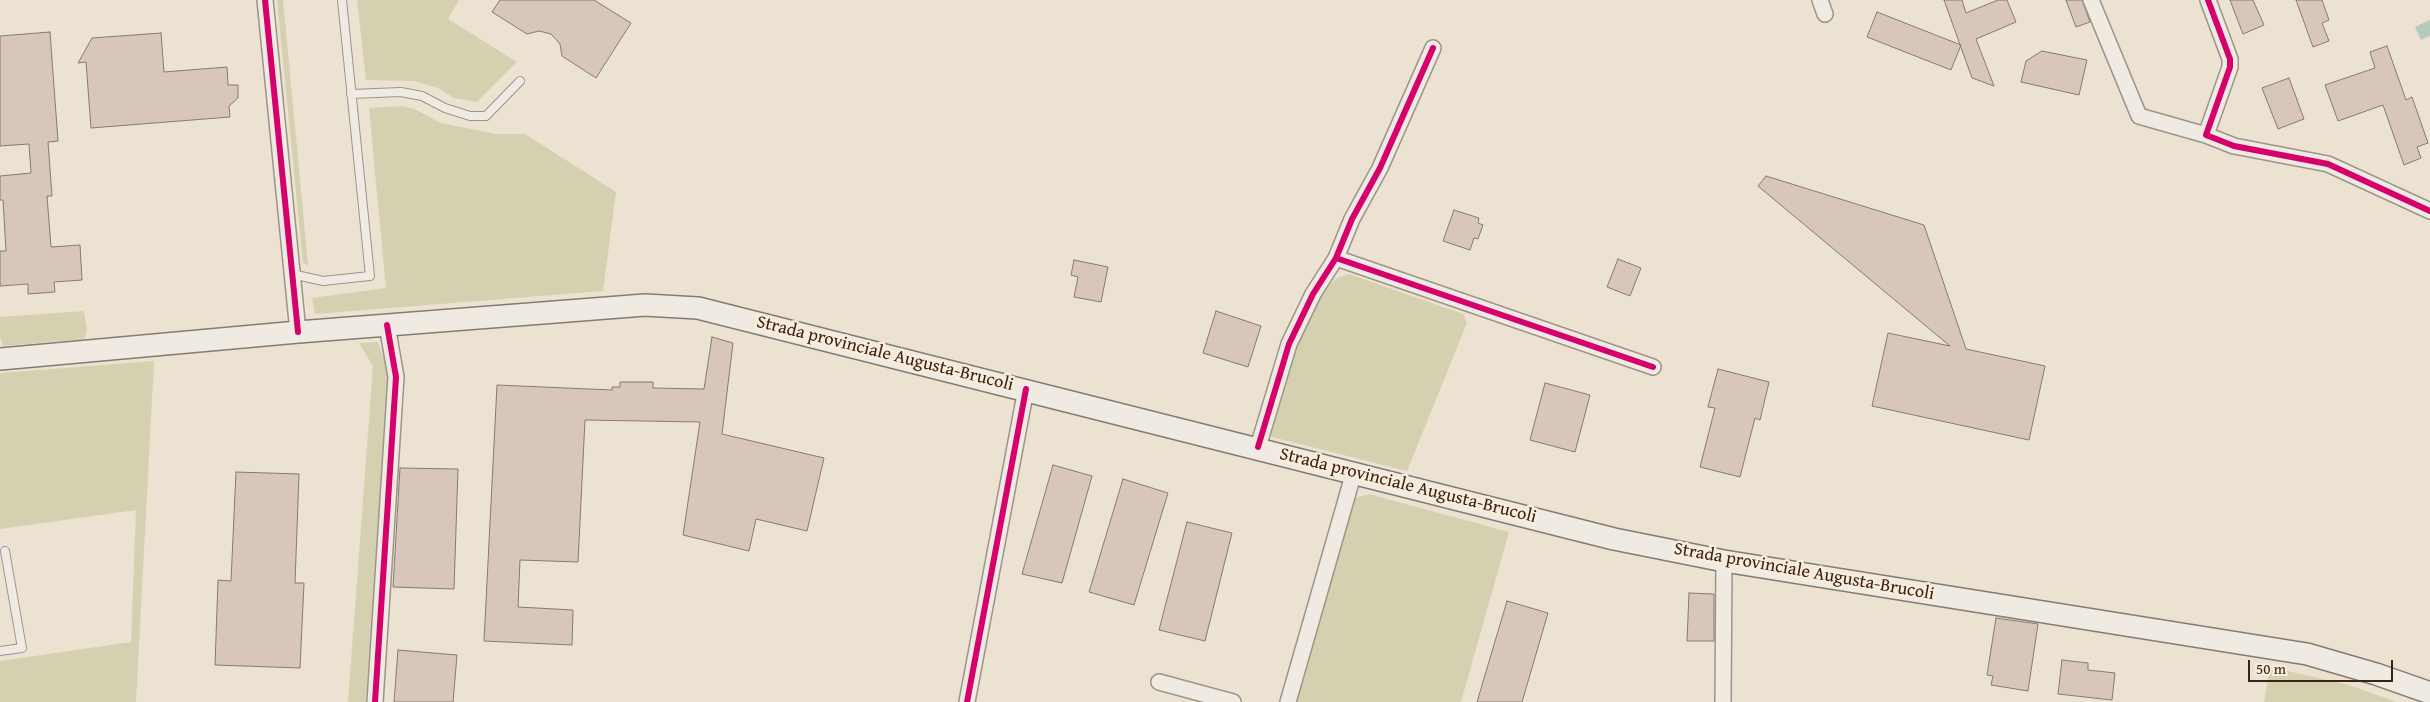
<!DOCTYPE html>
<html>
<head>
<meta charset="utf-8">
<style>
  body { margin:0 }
  #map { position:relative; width:2430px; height:702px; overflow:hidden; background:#ece2d2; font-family:"Gentium Book Plus",serif }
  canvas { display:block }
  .scale { position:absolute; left:2248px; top:660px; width:145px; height:22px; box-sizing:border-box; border:2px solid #3a2216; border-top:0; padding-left:6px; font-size:15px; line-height:18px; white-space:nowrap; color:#3a2216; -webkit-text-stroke:4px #faeddb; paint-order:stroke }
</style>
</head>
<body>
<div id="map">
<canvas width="2430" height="702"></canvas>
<div class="scale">50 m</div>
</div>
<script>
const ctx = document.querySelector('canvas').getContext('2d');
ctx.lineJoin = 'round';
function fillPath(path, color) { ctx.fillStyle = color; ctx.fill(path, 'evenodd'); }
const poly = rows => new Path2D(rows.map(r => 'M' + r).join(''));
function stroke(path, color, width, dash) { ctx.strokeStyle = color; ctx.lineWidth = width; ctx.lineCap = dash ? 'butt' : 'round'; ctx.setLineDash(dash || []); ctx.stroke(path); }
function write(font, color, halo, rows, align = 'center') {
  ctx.font = font + ' "Gentium Book Plus",serif'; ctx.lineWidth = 5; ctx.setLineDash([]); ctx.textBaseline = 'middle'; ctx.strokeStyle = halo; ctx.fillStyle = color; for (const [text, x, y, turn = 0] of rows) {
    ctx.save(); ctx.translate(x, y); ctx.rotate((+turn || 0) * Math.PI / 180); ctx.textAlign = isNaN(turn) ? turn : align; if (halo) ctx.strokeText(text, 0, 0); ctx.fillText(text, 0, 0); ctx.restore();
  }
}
fillPath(poly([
  [277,0,283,0,308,265,303,263],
  [357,0,459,0,448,19,517,62,477,102,454,98,438,88,415,81,366,80],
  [403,106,414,109,441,123,496,134,525,134,616,192,603,291,315,314,312,298,386,288,369,108],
  [1349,274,1463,314,1467,323,1407,471,1272,437,1269,433,1290,359,1312,310,1324,291,1337,278],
  [84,311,87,330,84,339,3,346,0,337,0,317],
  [378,342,389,372,366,702,348,702,373,366,359,343],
  [154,361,136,702,0,702,0,661,131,642,136,510,0,529,0,373],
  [1369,494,1509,532,1461,702,1296,702,1355,498],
  [2270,667,2349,685,2397,702,2264,702]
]), '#d5d0af');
fillPath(poly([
  [2430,20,2430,36,2421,40,2415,27]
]), '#b5cabd');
const building = poly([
  [500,0,594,0,631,23,596,78,562,56,560,44,551,34,539,31,527,34,492,12,500,0],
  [1944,0,1962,0,1966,13,1998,0,2007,0,2016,22,1976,39,1994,86,1972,78,1944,0],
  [2066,0,2082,0,2090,22,2076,27,2066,0],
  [2230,0,2253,0,2264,25,2243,34,2230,0],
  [2296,0,2322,0,2329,20,2322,23,2329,41,2313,47,2296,0],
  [1877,12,1961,45,1951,70,1867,37,1877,12],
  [50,32,58,141,48,142,52,196,47,196,51,247,80,245,82,280,54,282,55,292,28,294,28,284,0,286,0,251,6,251,3,200,0,200,0,176,31,173,29,144,0,146,0,36,50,32],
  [161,33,164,72,227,67,228,85,238,85,238,98,229,106,230,117,91,128,86,62,78,63,92,38,161,33],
  [2387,46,2406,100,2412,97,2428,143,2417,147,2421,158,2404,165,2383,105,2338,121,2325,85,2375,68,2370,52,2387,46],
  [2042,51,2087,60,2079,95,2021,82,2026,61,2042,51],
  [2289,78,2304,119,2278,129,2262,88,2289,78],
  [1766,176,1924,225,1966,349,2045,366,2029,440,1872,406,1888,333,1950,346,1758,186,1766,176],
  [1454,210,1479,218,1478,223,1483,225,1478,239,1474,238,1470,250,1443,241,1454,210],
  [1618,259,1641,268,1630,296,1607,287,1618,259],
  [1074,260,1108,267,1101,302,1074,297,1078,277,1071,275,1074,260],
  [1216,311,1261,326,1248,367,1203,353,1216,311],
  [712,337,733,343,722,434,824,458,807,531,756,519,749,551,683,535,700,422,585,420,578,562,520,560,518,607,573,610,572,645,484,641,497,385,612,390,612,387,620,387,620,382,653,382,653,388,704,389,712,337],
  [1718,369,1769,382,1760,420,1755,418,1740,477,1700,467,1715,408,1708,407,1718,369],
  [1545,383,1590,395,1575,452,1530,440,1545,383],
  [1053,465,1092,476,1062,583,1022,574,1053,465],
  [400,468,458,469,454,589,393,587,400,468],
  [236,472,299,474,295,583,304,583,300,668,215,665,218,580,231,581,236,472],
  [1123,479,1168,493,1134,605,1089,592,1123,479],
  [1187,522,1232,533,1205,641,1159,630,1187,522],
  [1689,593,1714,594,1714,641,1687,641,1689,593],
  [1507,601,1548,613,1522,702,1477,702,1507,601],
  [1996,618,2038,624,2028,691,1991,685,1993,676,1987,675,1996,618],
  [398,650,457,655,453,702,394,702,398,650],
  [2062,660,2088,663,2088,670,2115,673,2112,700,2058,694,2062,660]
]);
fillPath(building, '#d8c5bb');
stroke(building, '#847b71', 1);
const service = poly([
  [351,94,401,92,422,96,445,108,470,116,486,116,520,81],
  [292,274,323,281,370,276,342,0],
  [0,651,22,648,5,551]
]);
const minor = poly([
  [265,0,298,332],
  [1820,0,1825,14],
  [2091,0,2139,116,2206,135],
  [2208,0,2230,59,2230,67,2206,135,2234,146,2328,164,2430,211],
  [1336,258,1653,367],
  [1258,447,1289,344,1313,294,1336,258,1352,219,1380,168,1433,48],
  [1159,682,1233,702],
  [375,702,396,377,387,325],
  [967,702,1026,389],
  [1288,702,1354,472],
  [1723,702,1724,561]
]);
const secondary = poly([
  [0,359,298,332,645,305,698,308,1614,539,1724,561,2307,654,2376,674,2430,693]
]);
stroke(service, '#9d948a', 10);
stroke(minor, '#9d948a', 18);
stroke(secondary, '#847b71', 24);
stroke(service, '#efeae2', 8);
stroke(minor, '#efeae2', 15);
stroke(secondary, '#efeae2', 21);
stroke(poly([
  [265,0,298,332],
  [2208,0,2230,59,2230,67,2206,135,2234,146,2328,164,2430,211],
  [1336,258,1653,367],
  [1258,447,1289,344,1313,294,1336,258,1352,219,1380,168,1433,48],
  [375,702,396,377,387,325],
  [967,702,1026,389]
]), '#d6006c', 6);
write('18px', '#3a2216', '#faeddb', [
  ["Strada provinciale Augusta-Brucoli",885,354,14],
  ["Strada provinciale Augusta-Brucoli",1408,486,14],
  ["Strada provinciale Augusta-Brucoli",1804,572,10]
]);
</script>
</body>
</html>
